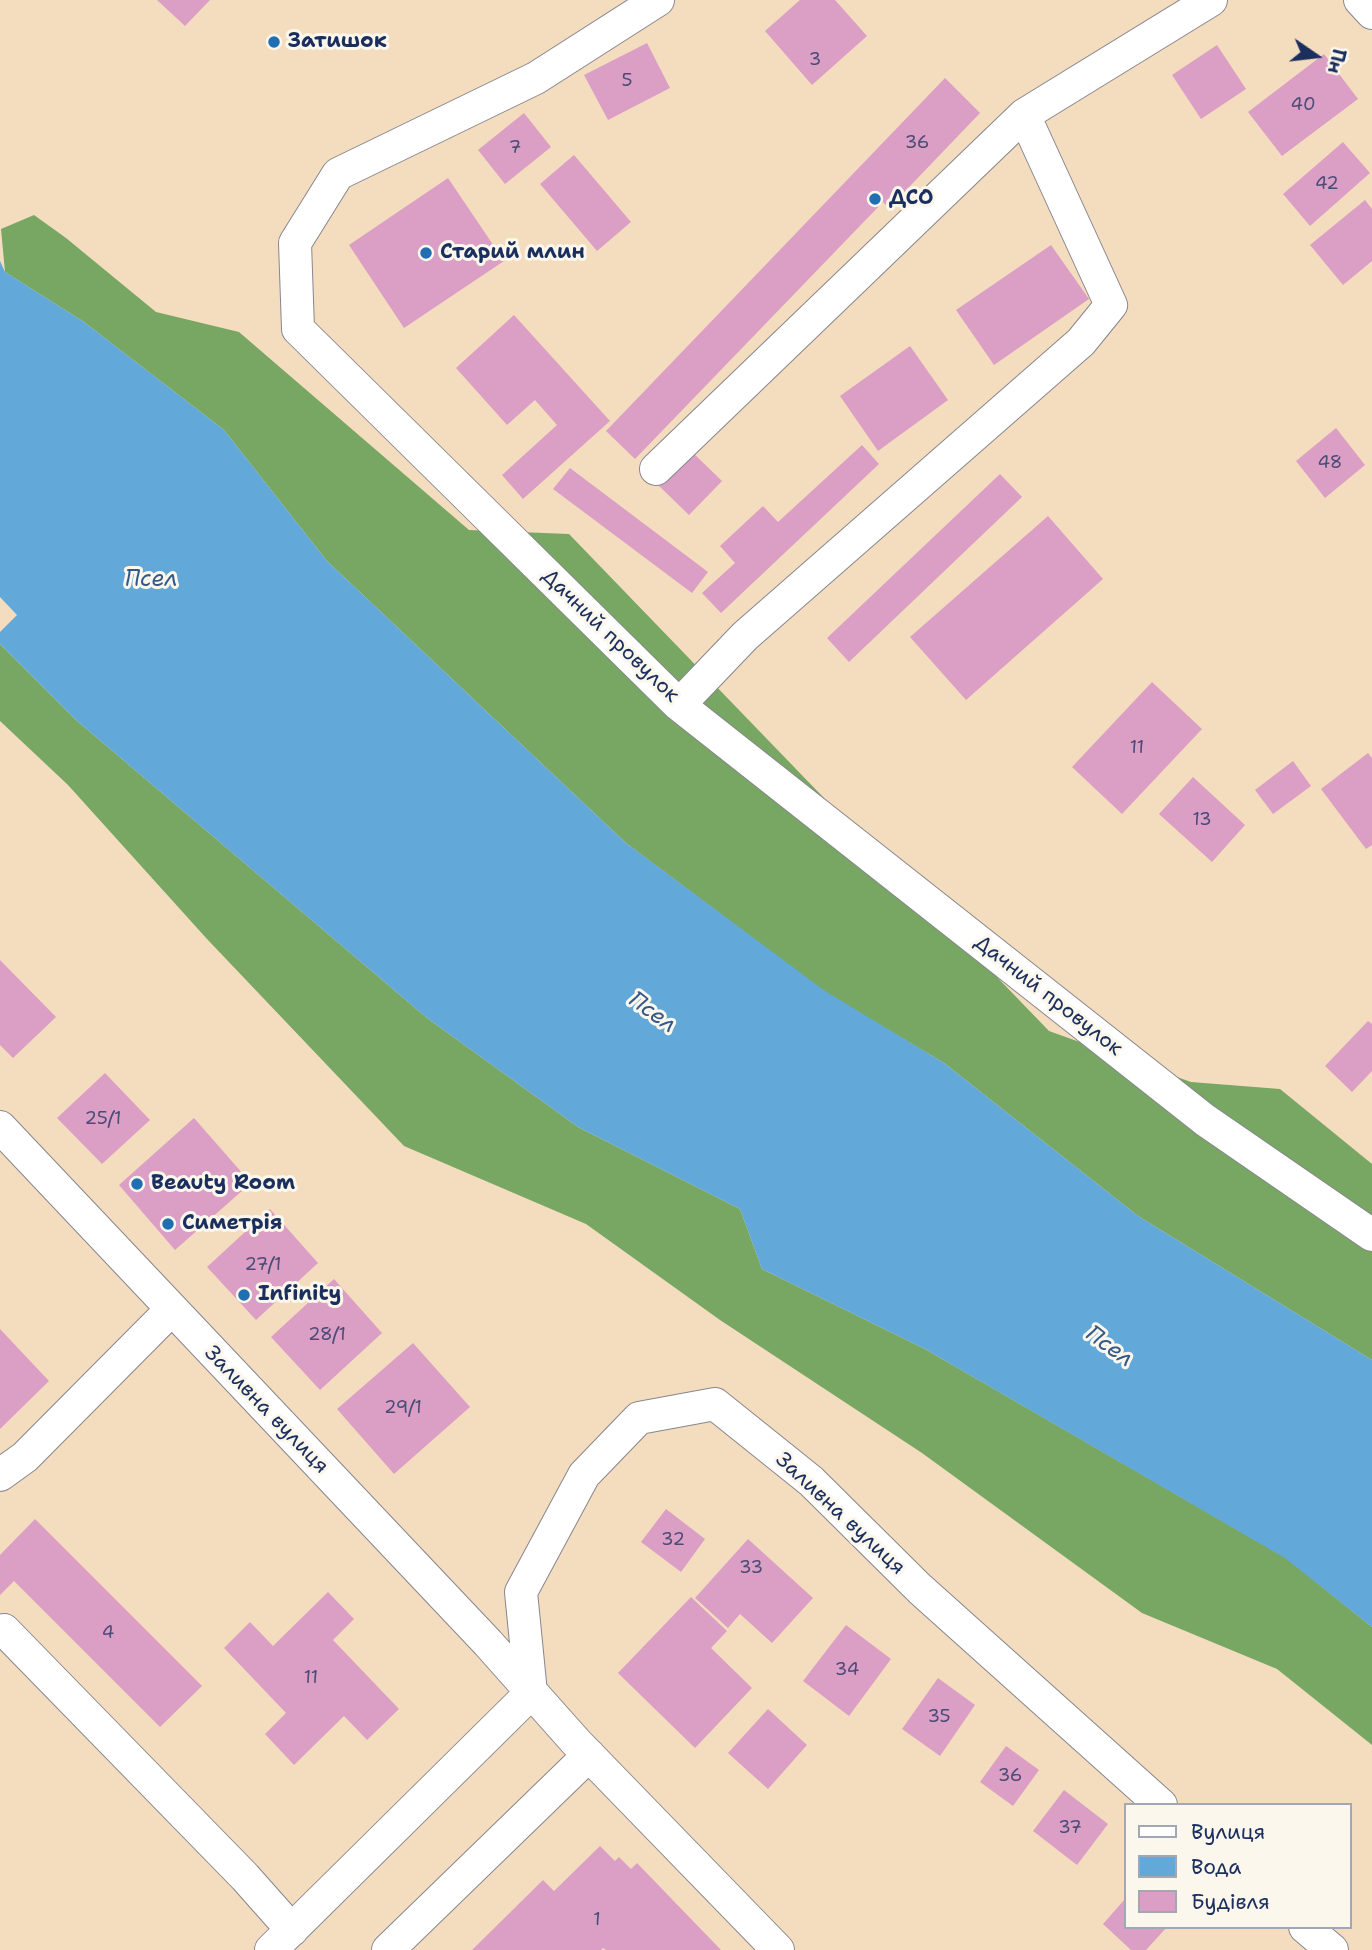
<!DOCTYPE html>
<html>
<head>
<meta charset="utf-8">
<style>
  body { margin:0 }
  #map { position:relative; width:1372px; height:1950px; overflow:hidden; background:#f4ddbf; font-family:"Shantell Sans",sans-serif }
  canvas { display:block }
  .legend { position:absolute; left:1124px; top:1803px; width:228px; height:126px; box-sizing:border-box; background:#fbf7ec; border:2px solid #a1a7b3; margin:0; padding:9px 12px; list-style:none; font-size:21px; color:#1b2f5e }
  .legend li { display:flex; align-items:center; gap:14px; height:35px }
  .legend b { width:35px; border:2px solid #a1a7b3 }
  .north { position:absolute; left:1281px; top:21px; width:70px; height:70px; -webkit-text-stroke:5px #fbf7ec; paint-order:stroke; rotate:104deg; font-size:19px; font-weight:700; line-height:28px; text-align:center; color:#1b2f5e }
  .north::after { content:''; display:block; margin:auto; width:24px; height:32px; background:#1b2f5e; clip-path:polygon(50% 0,100% 100%,50% 72%,0 100%) }
</style>
</head>
<body>
<div id="map">
<canvas width="1372" height="1950"></canvas>
<ul class="legend">
<li><b style="height:9px;background:#fff"></b>Вулиця</li>
<li><b style="height:19px;background:#62a8d8"></b>Вода</li>
<li><b style="height:19px;background:#db9ec4"></b>Будівля</li>
</ul>
<div class="north">Пн</div>
</div>
<script>
const ctx = document.querySelector('canvas').getContext('2d');
ctx.lineJoin = 'round';
function fillPath(path, color) { ctx.fillStyle = color; ctx.fill(path, 'evenodd'); }
const poly = rows => new Path2D(rows.map(r => 'M' + r).join(''));
function stroke(path, color, width, dash) { ctx.strokeStyle = color; ctx.lineWidth = width; ctx.lineCap = dash ? 'butt' : 'round'; ctx.setLineDash(dash || []); ctx.stroke(path); }
function write(font, color, halo, rows, align = 'center') {
  ctx.font = font + ' "Shantell Sans",sans-serif'; ctx.lineWidth = 6; ctx.setLineDash([]); ctx.textBaseline = 'middle'; ctx.strokeStyle = halo; ctx.fillStyle = color; for (const [text, x, y, turn = 0] of rows) {
    ctx.save(); ctx.translate(x, y); ctx.rotate((+turn || 0) * Math.PI / 180); ctx.textAlign = isNaN(turn) ? turn : align; if (halo) ctx.strokeText(text, 0, 0); ctx.fillText(text, 0, 0); ctx.restore();
  }
}
fillPath(poly([
  [34,215,66,238,156,312,239,332,469,530,569,534,1049,1031,1191,1082,1280,1089,1372,1164,1372,1360,1138,1216,944,1063,825,992,626,843,327,561,224,430,84,322,5,272,1,229],
  [0,644,76,720,427,1018,578,1127,740,1209,762,1269,925,1349,1286,1558,1372,1627,1372,1745,1277,1669,1142,1613,922,1453,720,1320,586,1224,404,1146,207,939,68,785,0,721]
]), '#77a762');
fillPath(poly([
  [0,261,5,272,84,322,224,430,327,561,626,843,825,991,944,1063,1138,1216,1372,1360,1372,1627,1285,1558,925,1349,762,1269,740,1209,578,1127,427,1018,76,720,0,644]
]), '#62a8d8');
fillPath(poly([
  [0,597,17,615,0,632]
]), '#f4ddbf');
fillPath(poly([
  [157,0,210,0,185,26],
  [800,0,835,0,867,36,812,85,765,31],
  [647,43,670,88,608,120,584,75],
  [1217,45,1246,89,1201,119,1172,75],
  [1324,54,1358,99,1282,156,1248,112],
  [945,78,980,113,889,208,883,202,635,459,606,431],
  [524,113,551,147,505,184,478,150],
  [1343,142,1370,173,1310,226,1283,194],
  [574,155,631,222,597,251,540,184],
  [448,178,504,261,404,328,349,245],
  [1365,200,1372,209,1372,261,1343,285,1310,245],
  [1051,245,1089,299,994,365,956,310],
  [514,315,610,421,523,499,502,475,557,425,535,400,507,425,456,368],
  [910,346,948,400,878,451,840,396],
  [1336,428,1365,465,1325,498,1296,461],
  [862,445,879,464,721,613,702,593,735,563,720,546,763,506,778,522],
  [690,450,722,481,689,515,657,484],
  [570,468,708,572,692,593,553,489],
  [1000,474,1022,497,849,662,827,638],
  [1048,516,1103,579,966,700,910,637],
  [1152,682,1202,729,1122,814,1072,767],
  [1368,753,1372,758,1372,845,1366,849,1321,789],
  [1293,761,1311,786,1273,814,1255,790],
  [1193,777,1245,825,1212,862,1159,814],
  [0,960,56,1017,13,1058,0,1045],
  [1368,1021,1372,1024,1372,1071,1352,1092,1325,1066],
  [105,1073,150,1120,102,1164,57,1118],
  [194,1118,251,1183,175,1250,119,1185],
  [270,1209,318,1263,256,1320,207,1267],
  [334,1279,382,1333,320,1390,271,1337],
  [0,1329,49,1381,0,1429],
  [413,1343,470,1407,394,1474,337,1409],
  [666,1509,705,1539,681,1572,641,1542],
  [35,1519,202,1686,160,1727,14,1581,0,1595,0,1555],
  [748,1539,813,1598,772,1643,740,1614,728,1628,695,1598],
  [328,1592,354,1619,333,1640,399,1709,367,1740,344,1716,294,1765,265,1734,286,1713,224,1648,250,1622,273,1646],
  [691,1597,727,1631,711,1648,752,1688,695,1748,618,1673],
  [846,1625,891,1659,849,1716,803,1681],
  [938,1678,975,1705,940,1756,902,1729],
  [768,1709,807,1745,768,1789,728,1753],
  [1006,1746,1039,1770,1013,1806,980,1782],
  [1064,1790,1108,1824,1077,1865,1033,1831],
  [600,1846,615,1861,619,1857,631,1869,637,1863,721,1950,606,1950,603,1948,601,1950,472,1950,543,1880,554,1891],
  [1125,1899,1125,1927,1167,1927,1146,1950,1131,1950,1103,1924]
]), '#db9ec4');
const minor = poly([
  [658,0,536,78,338,174,295,243,298,329,679,705,1205,1120,1372,1235],
  [1360,0,1372,13],
  [656,469,1024,115,1211,0],
  [679,705,745,636,1081,342,1111,305,1024,115],
  [0,1127,488,1643,576,1742,778,1950],
  [0,1475,25,1457,171,1310],
  [4,1630,245,1877,292,1930],
  [531,1693,521,1592,584,1475,639,1418,715,1404,811,1481,920,1589,1161,1805],
  [1305,1927,1332,1950],
  [271,1950,531,1693],
  [388,1950,589,1755]
]);
stroke(minor, '#88868e', 34);
stroke(minor, '#fff', 32);
for (const [x, y, r, color] of [
  [274,42,7,"#1f6fb2"],
  [875,199,7,"#1f6fb2"],
  [426,253,7,"#1f6fb2"],
  [137,1184,7,"#1f6fb2"],
  [168,1224,7,"#1f6fb2"],
  [244,1295,7,"#1f6fb2"]
]) { const dot = new Path2D(); dot.arc(x, y, r, 0, 2 * Math.PI); ctx.fillStyle = color; ctx.fill(dot); stroke(dot, '#fbf7ec', 2.5); }
write('18px', '#4b4b78', null, [
  ["3",815,60],
  ["5",627,81],
  ["40",1303,105],
  ["36",917,143],
  ["7",515,148],
  ["42",1327,184],
  ["48",1330,463],
  ["11",1137,748],
  ["13",1202,820],
  ["25/1",103,1119],
  ["27/1",263,1265],
  ["28/1",327,1335],
  ["29/1",403,1408],
  ["32",673,1540],
  ["33",751,1568],
  ["4",108,1633],
  ["34",847,1670],
  ["11",311,1678],
  ["35",939,1717],
  ["36",1010,1776],
  ["37",1070,1828],
  ["1",597,1920]
]);
write('bold 21px', '#1b2f5e', '#fbf7ec', [
  ["Затишок",288,42],
  ["ДСО",889,199],
  ["Старий млин",440,253],
  ["Beauty Room",151,1184],
  ["Симетрія",182,1224],
  ["Infinity",258,1295]
], 'left');
write('21px', '#1b2f5e', '#fbf7ec', [
  ["Дачний провулок",610,636,44],
  ["Дачний провулок",1048,996,38],
  ["Заливна вулиця",266,1410,46],
  ["Заливна вулиця",840,1514,43]
]);
write('italic 23px', '#345989', '#fbf7ec', [
  ["Псел",151,580],
  ["Псел",652,1013,36],
  ["Псел",1109,1347,36]
]);
</script>
</body>
</html>
